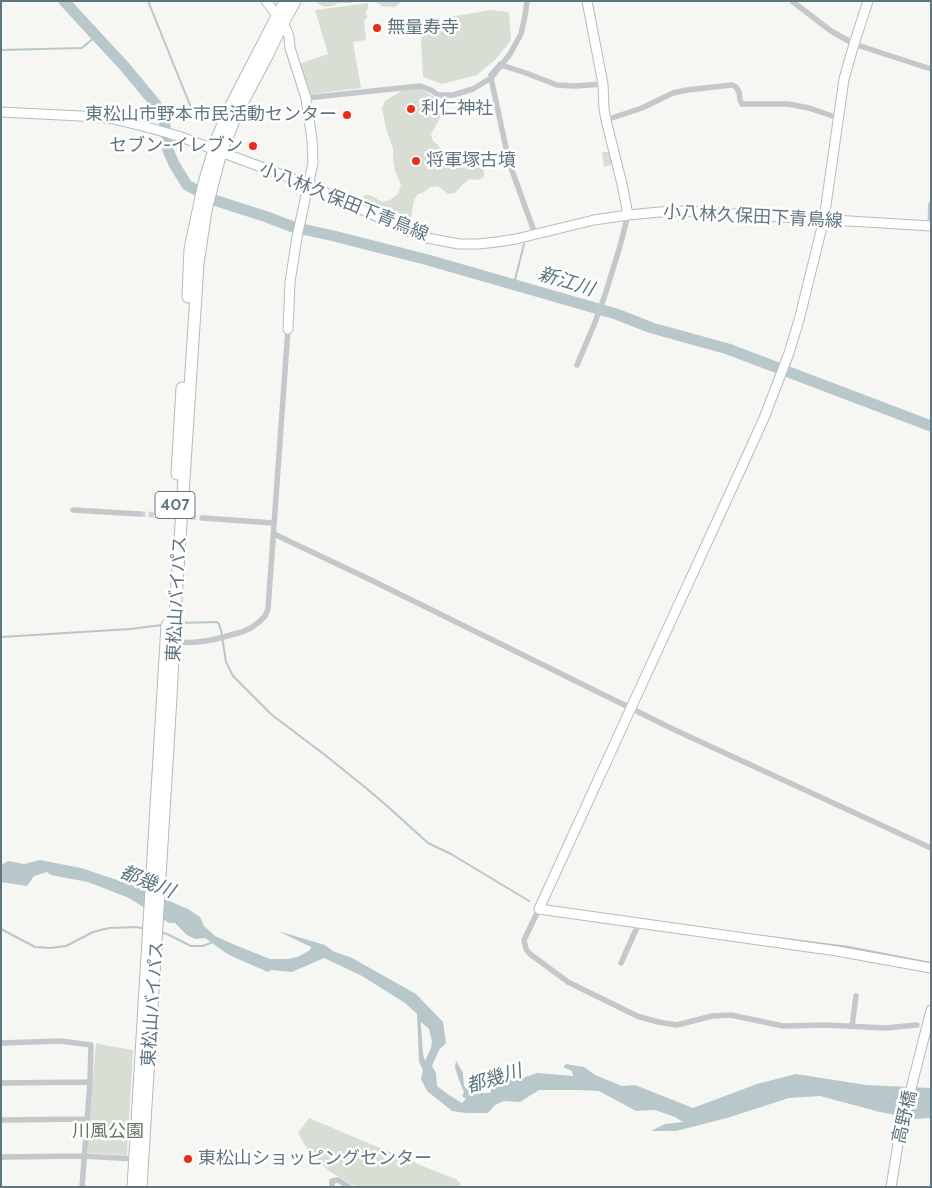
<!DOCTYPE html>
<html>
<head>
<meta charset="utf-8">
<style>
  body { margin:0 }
  #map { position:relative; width:932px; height:1188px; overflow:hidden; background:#f6f6f2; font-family:Cabin,sans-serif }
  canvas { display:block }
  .frame { position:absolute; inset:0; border:2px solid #5f7680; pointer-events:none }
</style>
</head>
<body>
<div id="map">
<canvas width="932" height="1188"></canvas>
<div class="frame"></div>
</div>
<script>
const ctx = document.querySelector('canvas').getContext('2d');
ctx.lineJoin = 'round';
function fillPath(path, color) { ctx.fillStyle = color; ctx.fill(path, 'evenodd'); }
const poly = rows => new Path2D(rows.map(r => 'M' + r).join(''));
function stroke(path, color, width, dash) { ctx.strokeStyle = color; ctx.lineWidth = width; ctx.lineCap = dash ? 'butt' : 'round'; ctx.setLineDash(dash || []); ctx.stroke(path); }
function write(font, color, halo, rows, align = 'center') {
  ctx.font = font + ' Cabin,"Noto Sans JP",sans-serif'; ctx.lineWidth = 5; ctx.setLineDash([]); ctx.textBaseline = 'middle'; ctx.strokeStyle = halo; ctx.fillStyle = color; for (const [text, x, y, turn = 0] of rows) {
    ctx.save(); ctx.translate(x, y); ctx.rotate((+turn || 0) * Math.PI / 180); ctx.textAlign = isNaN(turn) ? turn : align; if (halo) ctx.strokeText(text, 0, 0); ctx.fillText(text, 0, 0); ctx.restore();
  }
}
fillPath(poly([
  [317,1,354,1,352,3,338,3,333,6,325,7,317,3],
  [369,1,402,1,395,7,382,6,376,2],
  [368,3,368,9,366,10,367,19,364,19,366,40,353,42,361,88,311,94,308,92,299,64,328,54,315,10],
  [490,10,509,12,511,40,496,59,477,75,442,84,423,77,420,22],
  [420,88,440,101,443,108,441,116,431,134,433,141,439,146,442,160,447,164,455,164,465,165,474,159,481,161,484,168,484,177,478,180,469,179,461,186,455,193,448,194,438,186,430,187,424,192,418,194,414,200,411,218,406,220,369,204,365,201,363,197,365,195,370,195,382,202,390,200,398,194,401,185,395,171,393,160,393,149,386,128,382,108,385,101,403,90],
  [602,152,612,152,615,164,604,167],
  [96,1043,104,1045,133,1050,127,1155,89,1153,87,1151],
  [309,1118,432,1170,456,1179,460,1183,460,1187,359,1187,352,1185,331,1172,323,1166,304,1144,298,1133]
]), '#d8ded3');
fillPath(poly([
  [40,860,81,868,132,885,188,909,200,917,204,926,215,936,235,945,270,959,287,959,298,957,310,950,311,947,278,931,325,945,333,951,352,958,416,994,443,1022,446,1043,439,1050,432,1066,436,1073,437,1086,449,1095,462,1103,466,1099,462,1096,464,1092,459,1080,455,1067,456,1061,463,1073,464,1086,472,1093,490,1093,492,1088,508,1079,520,1079,537,1073,573,1076,572,1071,563,1067,566,1064,584,1067,595,1075,622,1086,635,1085,693,1108,757,1084,796,1074,866,1085,931,1088,931,1118,914,1119,880,1112,820,1096,789,1098,727,1118,676,1131,651,1131,665,1124,683,1122,675,1117,655,1110,636,1111,599,1091,580,1090,539,1090,520,1102,504,1101,495,1105,488,1113,466,1113,452,1111,427,1091,421,1079,423,1070,419,1062,417,1014,405,1003,362,976,324,958,292,972,271,970,268,972,229,955,205,938,195,939,187,935,175,923,169,923,129,898,88,882,51,875,47,872,34,876,27,886,1,882,1,865,8,861,24,864],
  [421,1022,429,1029,432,1041,431,1048,425,1061,423,1054,421,1026]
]), '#b8c8ca');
stroke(poly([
  [148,1,192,110],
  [1,50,82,48,96,36],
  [489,75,500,62],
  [514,284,524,244],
  [178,623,217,622,219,624,221,630,226,662,233,676,272,715,325,755,366,788,386,805,428,843,451,854,529,901],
  [1,637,130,629,163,625],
  [1,929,35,947,51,948,66,946,93,932,109,928,137,927,145,929],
  [160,932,167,934,191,946,203,946,213,942],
  [762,936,849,947,931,963]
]), '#b8c8ca', 2);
stroke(poly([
  [64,1,125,67,159,108,164,118,168,150,174,164,187,185,214,200,267,217,293,227,334,236,428,260,616,314,652,328,728,349,931,426]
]), '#b8c8ca', 11);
stroke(poly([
  [140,514,203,518]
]), '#d0d6d6', 5.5, [5.5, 3]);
const secondary = poly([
  [266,1,283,23,289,36,290,48,306,98,312,140,313,163,297,237,290,282,288,329],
  [587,1,603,84,604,109,606,120,622,184,628,215],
  [868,1,854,44,844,79,824,219,799,320,789,353,764,418,740,471,631,708,539,909,837,951,931,968],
  [1,112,100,117,114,119,154,129,181,137,309,185,408,231,427,238,459,244,478,244,497,242,516,239,594,220,628,215,660,212,686,211,931,226],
  [891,1187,900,1132,931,1010]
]);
const highway = poly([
  [188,297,190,249,204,183,218,136,228,112,241,86,285,1],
  [177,474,182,388],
  [133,1187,167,625],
  [141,1187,171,697,176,598,182,510,198,264,206,210,221,152,238,111,266,58,283,23,295,1]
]);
stroke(secondary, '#b5bcbf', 11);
stroke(highway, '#b5babc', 13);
stroke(poly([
  [792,1,831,31,854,44,931,69],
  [501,65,526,73,557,85,575,86,603,84],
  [491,78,509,162,535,234],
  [306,98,420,86,431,90,438,95,453,95,473,89,491,78,510,54,521,34,525,16,527,1],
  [606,120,642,108,673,93,687,90,732,85,736,87,739,92,740,100,742,104,788,104,809,108,838,118],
  [930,226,931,204],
  [577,365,594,325,605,295,620,246,628,215],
  [73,510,140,514],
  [203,518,274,523],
  [274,534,373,581,677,731,931,848],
  [174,643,197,642,212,640,242,632,251,628,259,622,265,616,268,609,288,329],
  [539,909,524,940,526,949,530,954,568,982,637,1016,658,1022,677,1025,712,1016,731,1015,783,1026,827,1025,885,1028,917,1025],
  [621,963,639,923],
  [852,1026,856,996],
  [1,1043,60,1041,91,1045,90,1082,82,1187],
  [1,1083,90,1082],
  [1,1120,87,1119],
  [1,1157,84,1156,135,1159],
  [332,1187,332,1181,338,1180,349,1187]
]), '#c3c8cb', 5.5);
stroke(secondary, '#fff', 9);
stroke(highway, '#fff', 11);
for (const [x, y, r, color] of [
  [377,28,5,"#ef2a19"],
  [411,109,5,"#ef2a19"],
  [347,115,5,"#ef2a19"],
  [253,146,5,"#ef2a19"],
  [416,161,5,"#ef2a19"],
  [188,1159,5,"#ef2a19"]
]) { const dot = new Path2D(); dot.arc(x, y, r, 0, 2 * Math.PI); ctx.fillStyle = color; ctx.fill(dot); stroke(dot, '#fff', 2); }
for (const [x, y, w] of [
  [175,505,40]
]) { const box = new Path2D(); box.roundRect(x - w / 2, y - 13.5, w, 27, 4); ctx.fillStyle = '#fff'; ctx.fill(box); stroke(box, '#5f7680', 1); }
write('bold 16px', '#5f7680', null, [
  ["407",175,505]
]);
write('18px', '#5f7680', '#fff', [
  ["無量寿寺",387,28],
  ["利仁神社",421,109],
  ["東松山市野本市民活動センター",337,115,"right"],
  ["セブン-イレブン",243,146,"right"],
  ["将軍塚古墳",426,161],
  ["東松山ショッピングセンター",198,1159]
], 'left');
write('18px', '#5f7680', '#fff', [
  ["小八林久保田下青鳥線",344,202,22],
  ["小八林久保田下青鳥線",753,217,3],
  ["東松山バイパス",177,599,-87],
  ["東松山バイパス",153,1004,-86],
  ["高野橋",905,1117,-77]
]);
write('18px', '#66775e', '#fff', [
  ["川風公園",108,1132]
]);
write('italic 19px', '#5a777c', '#fff', [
  ["新江川",566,282,17],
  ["都幾川",147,882,22],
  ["都幾川",494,1079,-17]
]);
</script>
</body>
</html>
